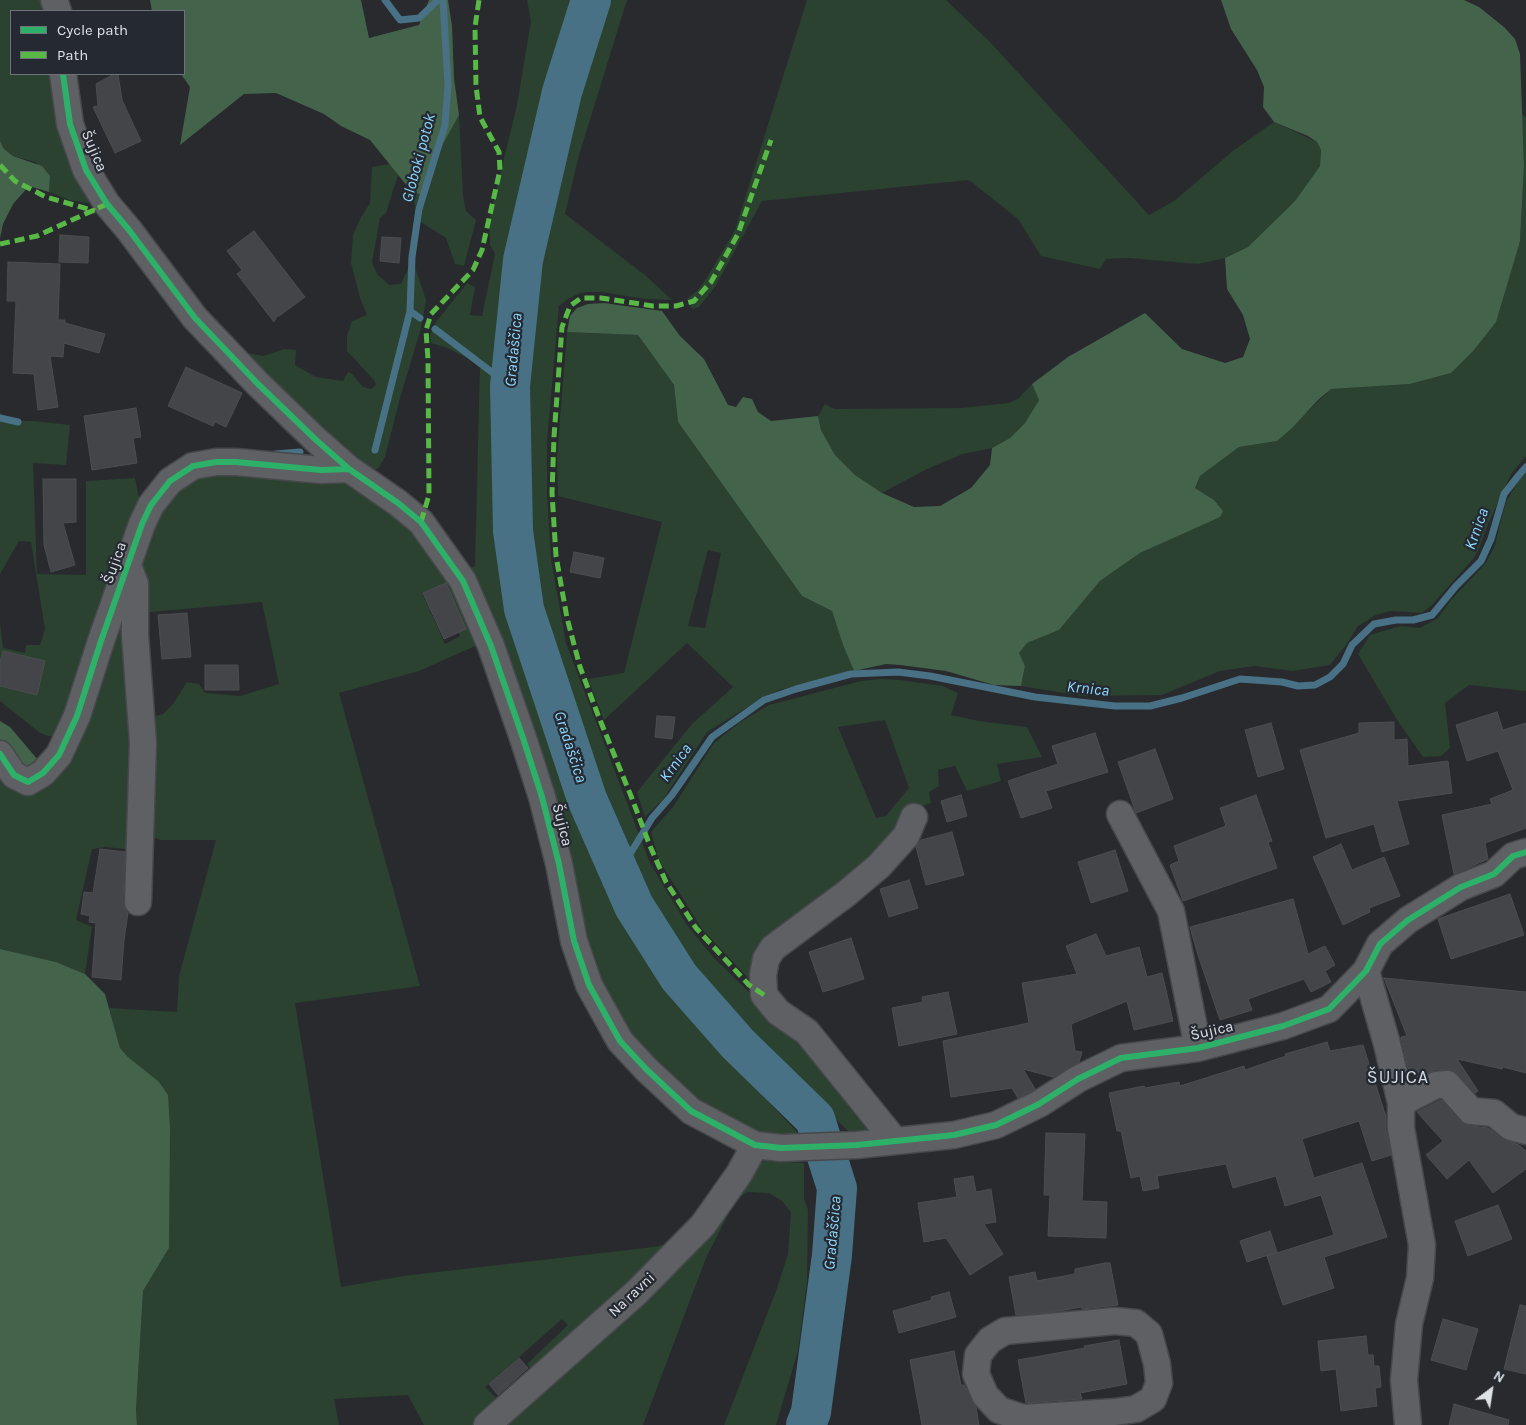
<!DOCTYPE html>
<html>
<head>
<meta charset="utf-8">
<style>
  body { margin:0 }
  #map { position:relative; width:1526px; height:1425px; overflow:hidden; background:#282a2e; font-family:Karla,sans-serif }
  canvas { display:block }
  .legend { position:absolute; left:10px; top:10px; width:175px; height:65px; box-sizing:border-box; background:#252931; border:1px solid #6f7379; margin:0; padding:6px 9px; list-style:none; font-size:15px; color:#dee1e6 }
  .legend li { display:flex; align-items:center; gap:10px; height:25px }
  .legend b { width:25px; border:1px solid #6f7379 }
  .north { position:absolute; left:1466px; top:1365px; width:50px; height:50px; -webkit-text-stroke:4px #252931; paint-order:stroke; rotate:31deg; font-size:14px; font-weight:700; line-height:20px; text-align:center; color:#dee1e6 }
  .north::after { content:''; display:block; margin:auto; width:18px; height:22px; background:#dee1e6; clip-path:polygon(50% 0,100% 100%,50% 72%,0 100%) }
</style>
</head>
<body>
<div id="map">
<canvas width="1526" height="1425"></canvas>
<ul class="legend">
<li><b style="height:6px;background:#2db169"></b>Cycle path</li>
<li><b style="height:6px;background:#58b947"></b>Path</li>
</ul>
<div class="north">N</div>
</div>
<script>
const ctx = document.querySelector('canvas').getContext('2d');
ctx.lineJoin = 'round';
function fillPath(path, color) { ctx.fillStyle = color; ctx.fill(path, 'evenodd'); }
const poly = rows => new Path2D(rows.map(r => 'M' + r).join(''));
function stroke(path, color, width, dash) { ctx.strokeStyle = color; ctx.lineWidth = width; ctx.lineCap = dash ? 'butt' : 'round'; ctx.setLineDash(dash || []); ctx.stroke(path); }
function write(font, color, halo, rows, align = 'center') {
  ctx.font = font + ' Karla,sans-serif'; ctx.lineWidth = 4.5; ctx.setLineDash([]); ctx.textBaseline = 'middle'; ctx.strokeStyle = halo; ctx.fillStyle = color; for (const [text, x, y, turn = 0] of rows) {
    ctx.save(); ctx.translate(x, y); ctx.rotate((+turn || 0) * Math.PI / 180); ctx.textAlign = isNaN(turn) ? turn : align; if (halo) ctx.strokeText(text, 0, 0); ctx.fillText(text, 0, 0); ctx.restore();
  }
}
fillPath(poly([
  [0,0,45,0,48,11,11,11,11,74,53,74,92,204,69,200,49,192,50,176,35,162,13,156,4,149,0,141],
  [527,0,572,0,534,135,503,306,498,413,498,514,504,589,596,867,639,944,657,971,702,1032,802,1137,764,1138,699,1105,627,1031,596,977,467,569,475,566,480,364,445,347,431,343,430,335,436,322,467,283,475,287,470,315,482,316,495,254,490,245,489,220,517,105,531,21],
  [603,0,627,0,579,155,565,214,645,275,672,300,645,299,602,292,589,292,580,293,568,299,559,306,547,441,547,493,551,559,566,643,650,863,687,925,714,958,819,1060,877,1133,853,1136,706,990,645,907,636,869,628,855,620,832,604,808,570,717,531,592,521,483,529,398,529,364,535,261,561,138],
  [807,0,946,0,990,42,1149,215,1174,201,1234,150,1274,122,1317,142,1321,150,1320,166,1295,201,1248,247,1225,258,1198,264,1129,258,1106,259,1100,269,1041,256,1018,219,969,180,762,201,715,287,699,307,692,309,687,299,698,290,706,279,735,230],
  [459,115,463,195,466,211,476,220,464,266,455,264,446,238,416,219,416,210,412,192,422,194,443,144],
  [1522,115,1526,117,1526,456,1511,474,1488,524,1478,551,1473,559,1432,605,1422,613,1390,611,1376,615,1358,626,1346,645,1330,665,1293,671,1254,666,1220,671,1162,695,1083,696,1021,686,1025,666,1018,654,1027,643,1059,630,1100,581,1140,553,1175,537,1223,511,1214,500,1195,488,1200,476,1239,447,1277,441,1331,389,1410,384,1451,373,1520,241,1524,166],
  [390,164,398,175,386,213,380,218,372,262,377,274,389,285,401,284,409,266,415,267,426,300,421,328,400,398,385,457,378,469,366,469,350,458,246,353,264,356,284,349,296,350,295,365,316,377,343,381,348,372,352,374,363,387,371,389,376,385,374,380,347,351,347,336,352,321,367,315,360,298,351,263,353,235,361,217,370,203,372,167],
  [567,332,638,335,674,385,678,422,802,596,832,611,843,645,854,671,779,690,764,697,707,732,662,801,645,817,637,792,692,724,733,687,687,643,604,720,588,679,624,673,662,522,558,496,557,456],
  [708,550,721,553,705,628,688,626],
  [1032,384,1039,400,1025,423,1010,438,992,448,963,454,927,469,882,493,855,475,835,455,821,430,818,416,825,404,834,409,962,408,1008,403,1018,399],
  [0,413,11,421,34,421,70,425,66,465,33,463,37,574,86,575,86,481,135,478,142,513,61,728,53,736,48,736,40,733,0,701,0,622,3,648,25,653,26,645,40,645,45,629,31,542,19,541,0,574],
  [194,471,317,475,354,483,432,548,482,643,419,671,339,693,420,986,295,1003,341,1287,403,1276,654,1247,679,1241,535,1374,527,1364,568,1325,562,1319,485,1387,504,1406,481,1425,424,1425,408,1395,334,1399,339,1425,137,1425,136,1410,143,1291,169,1248,142,1070,128,1057,120,1048,109,1008,177,1012,179,976,216,840,161,840,146,835,149,718,163,714,173,704,187,682,199,684,205,693,240,696,279,684,262,602,140,613,137,570,147,524],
  [440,587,460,636,445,644,423,595],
  [1526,472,1526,691,1469,685,1445,703,1450,748,1441,756,1423,757,1397,720,1358,654,1370,635,1400,626,1420,628,1438,618,1451,600,1486,563,1495,545,1503,512,1507,500,1521,477],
  [127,586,134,850,106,847,92,849,76,920,92,927,85,974,56,962,0,949,0,771,32,790],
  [881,679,900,680,943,686,958,693,951,715,979,721,1027,727,1042,757,997,764,1001,781,967,791,955,766,938,770,939,786,929,792,931,803,907,811,901,838,751,981,701,928,659,860,651,832,673,807,714,743,739,723,769,705,861,681],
  [885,720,909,788,886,816,876,818,838,727],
  [764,1161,804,1163,804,1199,808,1210,807,1283,798,1351,776,1425,724,1425,776,1291,788,1254,791,1212,782,1201,769,1193,748,1192,736,1199,706,1258,643,1425,496,1425,752,1170]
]), '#2a422f');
fillPath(poly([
  [150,0,361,0,369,38,419,25,429,0,448,0,452,26,454,78,459,115,443,144,422,195,412,192,370,140,341,126,324,114,276,93,244,94,180,145,190,87,181,74,184,74,184,11,152,11],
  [1221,0,1464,0,1479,7,1504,27,1515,39,1520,54,1524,166,1520,241,1496,322,1474,350,1451,373,1410,384,1331,389,1318,400,1292,428,1277,441,1239,447,1200,476,1195,488,1214,500,1223,511,1220,517,1140,553,1100,581,1059,630,1027,643,1019,653,1025,666,1021,686,994,685,946,671,900,665,886,664,854,671,843,645,832,611,802,596,678,422,674,385,638,335,567,332,570,316,577,308,588,304,604,303,662,311,680,336,704,359,728,405,736,407,743,397,752,399,758,412,771,421,818,416,821,430,835,455,855,475,882,493,914,507,940,506,971,488,990,465,992,448,1010,438,1025,423,1039,400,1032,384,1068,357,1145,313,1182,349,1225,363,1243,357,1250,339,1243,315,1227,289,1225,258,1248,247,1295,201,1320,166,1321,150,1317,142,1308,136,1274,122,1263,107,1264,87,1257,70,1231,29],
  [0,141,4,149,13,156,42,166,50,176,49,192,29,186,13,204,3,224,0,238],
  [0,721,10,727,38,760,25,775,0,742],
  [0,949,56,962,85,974,105,994,120,1048,128,1057,159,1082,168,1095,170,1129,169,1248,143,1291,136,1410,137,1425,0,1425]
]), '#44634b');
stroke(poly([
  [385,0,400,20,419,18,438,0],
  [420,318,410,311,412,257,419,209,445,125,448,85,443,0],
  [435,329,510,386],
  [0,418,18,422],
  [375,450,410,311],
  [275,454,300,452],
  [619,872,652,818,672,795,712,737,764,700,796,689,851,674,898,672,930,676,1035,697,1115,706,1150,706,1182,698,1240,679,1282,682,1298,686,1315,685,1330,677,1343,664,1352,645,1374,624,1396,620,1413,620,1432,615,1456,586,1481,561,1491,539,1504,494,1519,475,1526,467]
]), '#487186', 7);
stroke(poly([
  [591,0,562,92,523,260,510,386,513,531,524,609,587,799,634,906,679,977,738,1044,815,1119,837,1188,832,1255,811,1412,806,1425]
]), '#487186', 40);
const building = poly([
  [114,74,118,74,122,100,141,141,115,153,93,107,98,106,96,84,114,74],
  [254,231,305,297,279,316,277,316,274,322,237,274,242,270,227,251,254,231],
  [60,235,89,237,88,263,59,262,60,235],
  [382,237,401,238,399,263,380,261,382,237],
  [8,262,60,264,58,320,65,320,65,323,105,334,99,353,64,343,63,357,50,356,58,407,38,410,34,374,13,373,16,301,7,301,8,262],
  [186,367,242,393,226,427,215,422,213,426,168,406,186,367],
  [136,408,141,437,133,438,137,463,92,470,84,416,136,408],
  [43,479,76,479,76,522,63,523,75,565,51,572,44,545,43,479],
  [574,552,604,558,600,578,570,572,574,552],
  [446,583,466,629,444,639,423,593,446,583],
  [187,613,191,657,162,659,158,615,187,613],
  [3,651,45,661,37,695,0,686,0,663,3,651],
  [205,665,238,665,239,690,205,690,205,665],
  [1497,712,1503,730,1526,723,1526,828,1485,843,1488,859,1454,874,1442,815,1492,804,1490,799,1513,790,1498,751,1467,761,1456,725,1497,712],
  [657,716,675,717,672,739,655,737,657,716],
  [1394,722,1394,740,1407,739,1408,766,1448,761,1452,793,1397,801,1409,844,1382,852,1374,824,1326,838,1300,750,1359,733,1359,723,1394,722],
  [1271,723,1284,769,1258,777,1245,730,1271,723],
  [1095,733,1108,772,1046,791,1052,808,1021,818,1008,781,1058,764,1052,746,1095,733],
  [1155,749,1173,799,1136,813,1118,762,1155,749],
  [961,795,967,816,947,822,941,801,961,795],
  [1256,795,1272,841,1268,842,1277,868,1183,901,1170,865,1179,861,1174,846,1226,826,1220,808,1256,795],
  [952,832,964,875,926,885,916,847,921,840,952,832],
  [1341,844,1352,870,1384,857,1400,896,1369,908,1370,912,1343,925,1313,857,1341,844],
  [100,849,125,852,123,901,125,909,128,913,124,940,121,980,92,977,96,923,89,922,90,916,81,914,84,892,93,893,100,849],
  [1115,850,1128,891,1091,903,1078,862,1115,850],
  [909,880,918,908,889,917,880,889,909,880],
  [1510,894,1524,935,1451,959,1438,919,1510,894],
  [1293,899,1308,954,1325,946,1335,965,1325,971,1331,982,1311,992,1304,979,1248,999,1252,1010,1220,1020,1197,952,1190,927,1293,899],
  [1096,934,1106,956,1139,947,1147,977,1162,973,1173,1021,1134,1030,1127,1001,1071,1024,1075,1051,1082,1052,1079,1062,1053,1077,1023,1069,1035,1089,1032,1091,1018,1098,1012,1088,951,1097,943,1041,1029,1023,1022,983,1077,974,1066,946,1096,934],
  [851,938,864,979,823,992,809,952,851,938],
  [1384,978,1526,992,1526,1073,1503,1067,1502,1069,1457,1059,1478,1091,1475,1093,1458,1074,1452,1070,1434,1070,1417,1078,1408,1068,1401,1037,1407,1036,1384,978],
  [948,992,957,1034,899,1046,892,1008,923,1002,922,997,948,992],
  [1327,1042,1330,1051,1363,1045,1386,1117,1386,1130,1391,1155,1372,1161,1359,1121,1302,1139,1314,1178,1362,1163,1387,1237,1324,1257,1334,1288,1283,1305,1267,1256,1334,1235,1321,1195,1285,1206,1276,1176,1233,1188,1226,1164,1157,1176,1159,1188,1143,1191,1140,1176,1131,1178,1121,1131,1117,1131,1109,1093,1144,1086,1145,1088,1179,1082,1180,1086,1244,1066,1245,1070,1286,1056,1285,1054,1327,1042],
  [1441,1100,1460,1121,1470,1126,1488,1128,1502,1139,1519,1145,1526,1151,1526,1169,1493,1193,1469,1160,1447,1179,1426,1155,1443,1141,1417,1112,1441,1100],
  [1046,1133,1085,1134,1082,1201,1107,1202,1106,1238,1048,1236,1050,1195,1044,1195,1046,1133],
  [973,1176,976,1192,991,1189,996,1222,984,1224,1003,1254,970,1275,946,1238,924,1242,918,1203,957,1197,954,1179,973,1176],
  [1498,1205,1512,1239,1468,1256,1455,1221,1498,1205],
  [1270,1231,1277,1252,1247,1262,1240,1241,1270,1231],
  [1105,1263,1110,1263,1118,1305,1082,1309,1082,1307,1053,1312,1016,1315,1009,1277,1035,1272,1037,1281,1075,1274,1075,1269,1105,1263],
  [949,1292,956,1317,899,1333,893,1311,932,1300,931,1297,949,1292],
  [1520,1305,1526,1306,1526,1374,1504,1369,1520,1305],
  [1443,1319,1478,1329,1466,1370,1431,1360,1443,1319],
  [1366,1336,1368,1355,1373,1355,1374,1366,1379,1366,1381,1387,1375,1388,1377,1406,1341,1411,1336,1369,1321,1371,1318,1341,1366,1336],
  [1119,1340,1127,1384,1080,1393,1082,1399,1026,1403,1018,1360,1085,1348,1084,1346,1119,1340],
  [954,1351,961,1385,964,1385,976,1407,979,1425,922,1425,910,1360,954,1351],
  [519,1358,528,1368,498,1395,489,1384,519,1358],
  [1454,1404,1509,1420,1508,1425,1449,1425,1454,1404]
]);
fillPath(building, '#444549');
stroke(building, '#4c4d50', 1);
const minor = poly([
  [54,0,58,11],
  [63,74,70,124,86,170,107,204,129,230,195,318,257,383,315,439,349,469,398,503,421,522,463,581,491,646,523,738,542,797,559,864,574,941,589,985,620,1041,646,1069,691,1111,755,1145,781,1148,857,1145,954,1135,996,1125,1039,1104,1078,1079,1121,1058,1198,1048,1283,1026,1329,1009,1366,971,1380,944,1408,920,1461,887,1494,874,1513,856,1526,852],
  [128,565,135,584,135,635,143,743,138,902],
  [0,754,14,775,28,782,43,773,59,755,77,716,101,641,142,524,151,505,170,481,193,466,216,462,236,462,321,470,349,469],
  [1120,814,1171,911,1198,1048],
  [1366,971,1387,1044,1401,1103,1401,1128,1422,1245,1420,1278,1409,1324,1404,1380,1408,1425],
  [1401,1103,1436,1085,1447,1084,1471,1111,1494,1113,1511,1127,1526,1131],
  [895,1141,807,1032,778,1012,764,995,763,975,766,959,773,948,847,893,879,866,906,836,914,817],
  [1115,1321,1136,1323,1149,1334,1157,1364,1159,1383,1153,1399,1136,1409,1115,1412,1023,1418,999,1410,985,1395,976,1374,978,1355,990,1340,1005,1331,1115,1321],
  [487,1425,636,1293,703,1225,739,1174,755,1145]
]);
stroke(minor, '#47484c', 29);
stroke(minor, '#5e6064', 26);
stroke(poly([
  [0,165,15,181,46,197,95,211],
  [0,244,37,236,107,204],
  [421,522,429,495,428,360,426,330,431,314,473,270,482,250,500,170,499,152,480,117,476,86,475,27,479,0],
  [764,995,749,985,696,928,666,882,650,846,631,796,598,715,580,667,567,618,556,556,552,493,554,437,562,327,570,306,581,298,601,298,653,306,676,306,694,301,711,282,738,234,771,140]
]), '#58b947', 5, [10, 5]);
stroke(poly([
  [63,74,70,124,86,170,107,204,129,230,195,318,257,383,315,439,349,469,398,503,421,522,463,581,491,646,523,738,542,797,559,864,574,941,589,985,620,1041,646,1069,691,1111,755,1145,781,1148,857,1145,954,1135,996,1125,1039,1104,1078,1079,1121,1058,1198,1048,1283,1026,1329,1009,1366,971,1380,944,1408,920,1461,887,1494,874,1513,856,1526,852],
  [0,754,14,775,28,782,43,773,59,755,77,716,101,641,142,524,151,505,170,481,193,466,216,462,236,462,321,470,349,469]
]), '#2db169', 6);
write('15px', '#dee1e6', '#252931', [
  ["Šujica",94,151,67],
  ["Šujica",115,563,-70],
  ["Šujica",562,825,76],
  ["Šujica",1212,1031,-13],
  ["Na ravni",632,1295,-43]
]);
write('italic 16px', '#8dd8fe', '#252931', [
  ["Globoki potok",419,158,-75],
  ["Gradaščica",514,350,-85],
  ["Krnica",1477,529,-70],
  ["Krnica",1088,689,6],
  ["Gradaščica",570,747,72],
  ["Krnica",676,763,-54],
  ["Gradaščica",833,1233,-85]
]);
ctx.letterSpacing = '1px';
write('18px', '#d3d9e4', '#252931', [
  ["ŠUJICA",1398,1078]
]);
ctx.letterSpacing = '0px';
</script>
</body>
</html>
